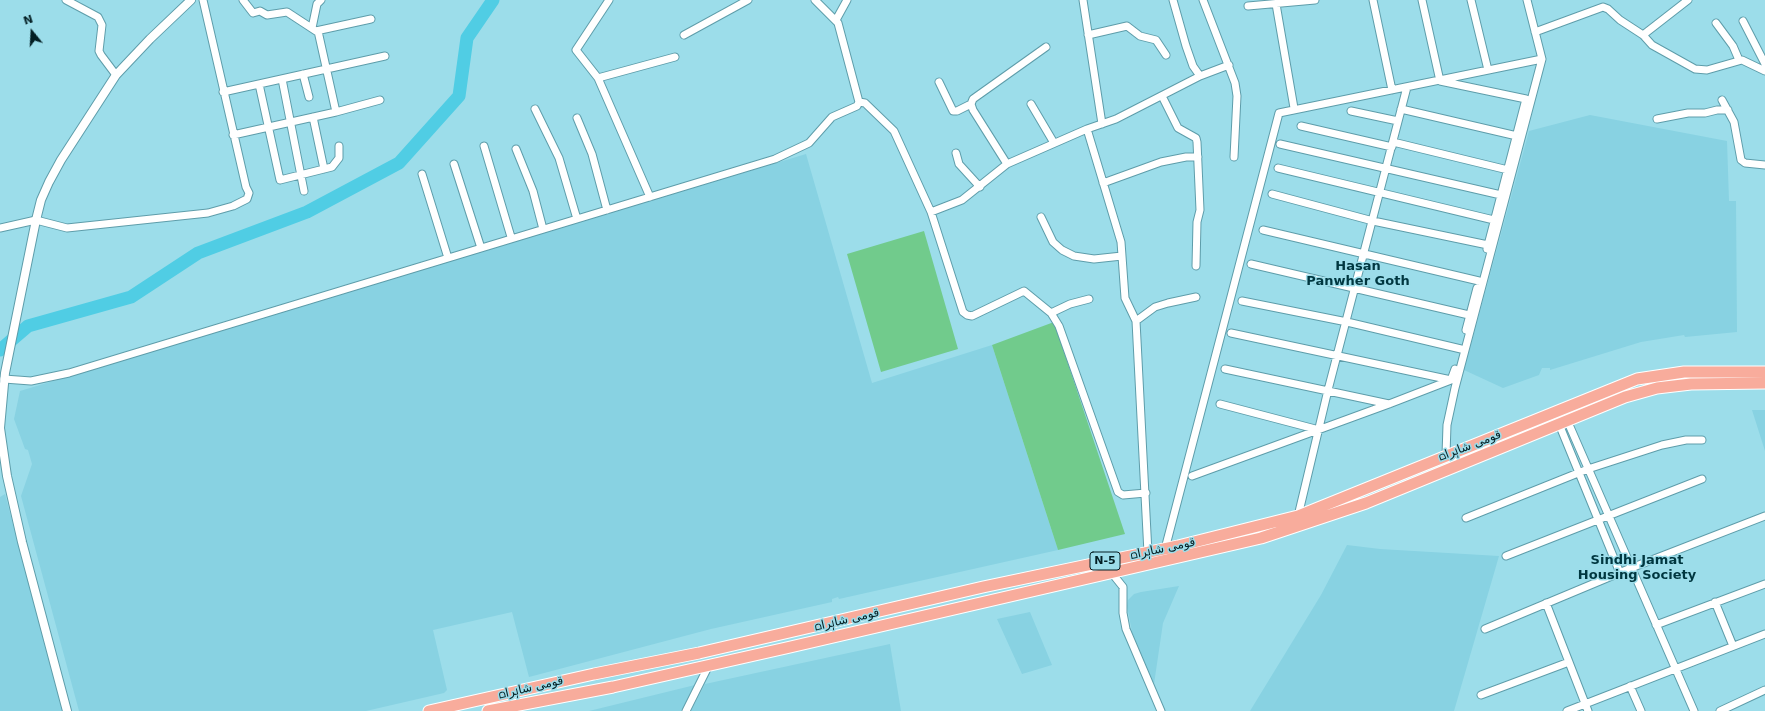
<!DOCTYPE html>
<html>
<head>
<meta charset="utf-8">
<style>
  body { margin:0 }
  #map { position:relative; width:1765px; height:711px; overflow:hidden; background:#9cddea; font-family:"DejaVu Sans",sans-serif }
  canvas { display:block }
  .north { position:absolute; left:12px; top:12px; width:40px; height:40px; -webkit-text-stroke:3px #9cddea; paint-order:stroke; rotate:342deg; font-size:11px; font-weight:700; line-height:16px; text-align:center; color:#041f24 }
  .north::after { content:''; display:block; margin:auto; width:14px; height:18px; background:#041f24; clip-path:polygon(50% 0,100% 100%,50% 72%,0 100%) }
</style>
</head>
<body>
<div id="map">
<canvas width="1765" height="711"></canvas>
<div class="north">N</div>
</div>
<script>
const ctx = document.querySelector('canvas').getContext('2d');
ctx.lineJoin = 'round';
function fillPath(path, color) { ctx.fillStyle = color; ctx.fill(path, 'evenodd'); }
const poly = rows => new Path2D(rows.map(r => 'M' + r).join(''));
function stroke(path, color, width, dash) { ctx.strokeStyle = color; ctx.lineWidth = width; ctx.lineCap = dash ? 'butt' : 'round'; ctx.setLineDash(dash || []); ctx.stroke(path); }
function write(font, color, halo, rows, align = 'center') {
  ctx.font = font + ' "DejaVu Sans",Cairo,sans-serif'; ctx.lineWidth = 3; ctx.setLineDash([]); ctx.textBaseline = 'middle'; ctx.strokeStyle = halo; ctx.fillStyle = color; for (const [text, x, y, turn = 0] of rows) {
    ctx.save(); ctx.translate(x, y); ctx.rotate((+turn || 0) * Math.PI / 180); ctx.textAlign = isNaN(turn) ? turn : align; if (halo) ctx.strokeText(text, 0, 0); ctx.fillText(text, 0, 0); ctx.restore();
  }
}
fillPath(poly([
  [1590,115,1727,141,1729,201,1736,201,1737,332,1685,337,1684,335,1641,342,1550,370,1550,368,1542,368,1539,375,1503,388,1464,370,1529,131],
  [806,154,872,383,992,345,1058,550,839,599,838,597,832,599,832,602,711,629,529,677,512,612,433,630,447,690,444,693,366,711,79,711,21,496,32,464,28,450,25,449,14,419,20,391],
  [1752,410,1765,410,1765,451],
  [5,494,34,604,63,711,0,711,0,497],
  [1347,545,1380,549,1499,556,1454,711,1250,711,1321,595],
  [1179,586,1163,623,1154,684,1132,632,1127,606,1128,600,1134,594,1141,592],
  [1030,612,1052,665,1022,674,997,619],
  [890,644,901,711,691,711,705,684],
  [695,685,681,711,589,711]
]), '#88d2e2');
fillPath(poly([
  [924,231,958,349,881,372,847,254],
  [1054,322,1125,534,1058,550,992,345]
]), '#71cb8c');
stroke(poly([
  [0,350,28,326,131,297,198,253,307,212,399,163,459,96,467,38,493,0]
]), '#50cde4', 13);
const minor = poly([
  [66,0,98,17,102,25,99,51,101,55,116,75],
  [243,0,253,13,260,11,267,15,287,12,316,31,371,19],
  [609,0,576,50,598,78,650,197],
  [815,0,838,23,859,102],
  [1083,0,1102,124],
  [1173,0,1186,46,1193,66,1200,76],
  [1203,0,1235,83,1237,96,1234,157],
  [1373,0,1392,90],
  [1422,0,1440,81,1526,99,1487,249],
  [1471,0,1488,70],
  [1527,0,1542,59],
  [1276,4,1294,108],
  [1248,6,1315,0],
  [836,20,847,0],
  [1743,21,1765,64],
  [1716,23,1733,46,1739,60],
  [312,28,317,4,321,0],
  [318,31,336,112],
  [1535,32,1603,7,1608,9,1620,20,1643,35,1652,45,1695,69,1707,70,1742,60,1765,71],
  [684,35,748,0],
  [1088,35,1127,26,1140,36,1156,40,1166,55],
  [1643,35,1688,0],
  [303,74,309,97],
  [598,78,675,57],
  [282,79,304,191],
  [939,82,953,111,957,111,971,104],
  [259,84,280,180,332,167,339,158,339,146],
  [223,92,385,56],
  [1162,96,1178,128,1196,138,1197,142,1200,210,1197,222,1196,266],
  [1722,100,1734,122,1741,160,1745,163,1765,165],
  [1031,104,1054,143],
  [535,109,559,158,577,219],
  [1401,109,1517,136],
  [1351,111,1398,121],
  [313,117,324,169],
  [577,118,592,154,607,210],
  [1657,119,1688,113,1705,113,1717,110,1728,110],
  [1301,126,1392,147],
  [1087,129,1121,242,1125,298,1136,321,1148,553],
  [233,135,336,112,380,100],
  [1393,142,1508,170],
  [1280,144,1501,195],
  [484,146,511,237],
  [516,149,533,191,543,229],
  [956,153,959,164,980,187],
  [454,164,481,248],
  [1007,164,973,110,971,104,973,99,1046,47],
  [1278,168,1494,220],
  [422,174,448,258],
  [1103,183,1161,162,1186,157,1198,157],
  [1272,194,1373,221,1488,245],
  [931,212,962,200,1007,164,1087,129,1116,119,1200,76,1229,65],
  [1041,217,1053,242,1062,250,1074,256,1094,259,1122,256],
  [0,228,36,220,67,228,208,213,233,206,247,199,249,193,246,187,203,0],
  [1263,230,1479,281],
  [1251,264,1469,315],
  [1242,301,1347,322,1461,349],
  [1051,313,1070,304,1089,299],
  [1136,321,1155,307,1168,303,1196,297],
  [1466,330,1477,288],
  [1231,333,1451,380],
  [1225,369,1389,404],
  [4,379,31,381,69,373,775,159,809,143,832,117,857,106,859,102,865,103,894,131,931,212,963,312,967,315,972,316,1024,291,1051,313,1059,326,1118,492,1123,495,1146,493],
  [1220,404,1319,430],
  [1567,420,1694,711],
  [1559,424,1620,573],
  [1192,476,1389,404,1451,380,1455,369],
  [1298,516,1328,390,1407,87],
  [1466,518,1588,469,1662,445,1686,440,1702,440],
  [1165,549,1279,113,1542,59,1455,388,1447,425,1446,455],
  [1506,556,1702,479],
  [1111,572,1123,587,1123,613,1126,629,1161,711],
  [1715,602,1733,646],
  [1546,603,1588,711],
  [1656,625,1765,584],
  [1485,629,1631,568,1765,516],
  [1630,686,1641,711],
  [1481,695,1569,662],
  [686,711,709,665],
  [1567,711,1765,634],
  [1720,711,1765,690]
]);
const tertiary = poly([
  [67,711,22,542,7,476,0,428,5,373,36,220,41,200,49,182,61,160,116,75,150,39,191,0]
]);
const trunk = poly([
  [429,711,594,674,699,653,983,587,1178,546,1298,516,1637,379,1684,372,1765,372],
  [488,711,613,687,786,648,1261,538,1366,503,1625,397,1657,388,1691,384,1765,383]
]);
stroke(minor, '#5e9daa', 9);
stroke(tertiary, '#5e9daa', 10);
stroke(trunk, '#fff', 13);
stroke(minor, '#fff', 7);
stroke(tertiary, '#fff', 8);
stroke(trunk, '#f8ac9c', 11);
for (const [x, y, w] of [
  [1105,561,30]
]) { const box = new Path2D(); box.roundRect(x - w / 2, y - 9, w, 18, 3); ctx.fillStyle = '#9cddea'; ctx.fill(box); stroke(box, '#041f24', 1); }
write('bold 11px', '#041f24', null, [
  ["N-5",1105,561]
]);
write('12px', '#041f24', '#9cddea', [
  ["قومی شاہراہ",1470,446,-21],
  ["قومی شاہراہ",1163,549,-12],
  ["قومی شاہراہ",847,620,-13],
  ["قومی شاہراہ",531,688,-13]
]);
write('bold 13px', '#003740', '#9cddea', [
  ["Hasan",1358,267],
  ["Panwher Goth",1358,282],
  ["Sindhi Jamat",1637,561],
  ["Housing Society",1637,576]
]);
</script>
</body>
</html>
